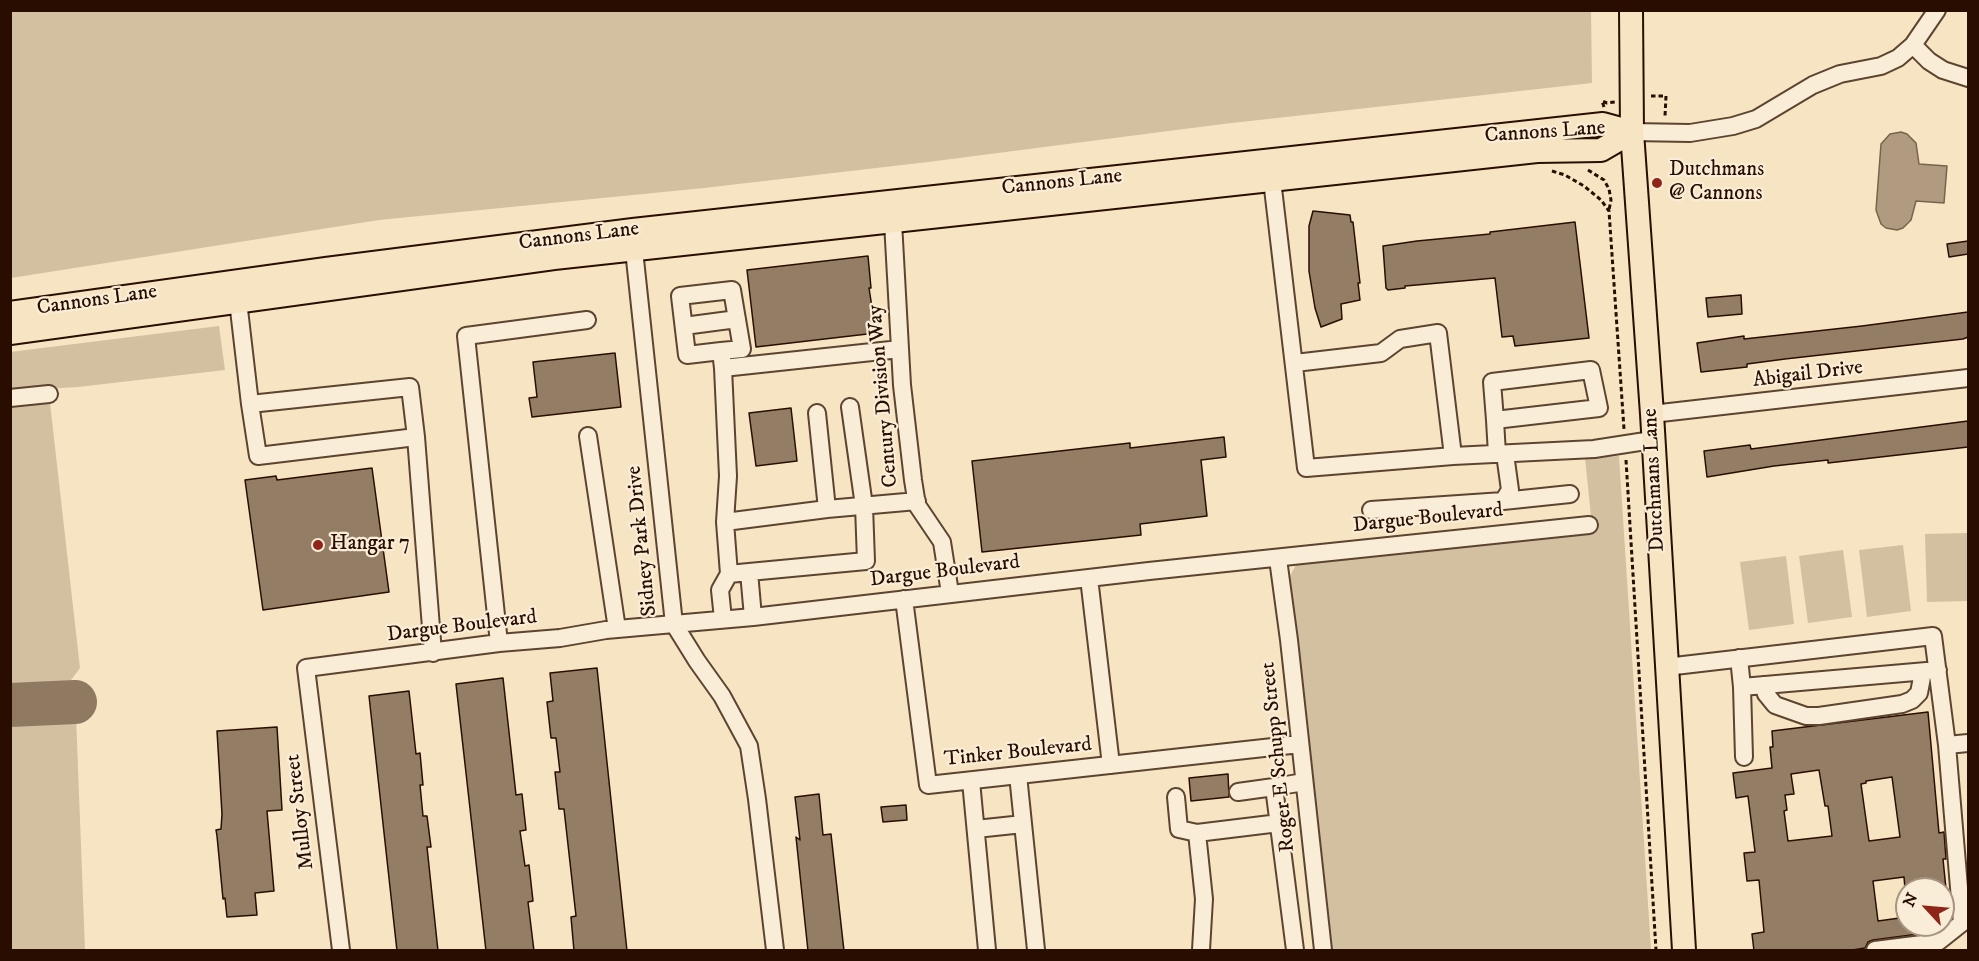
<!DOCTYPE html>
<html>
<head>
<meta charset="utf-8">
<style>
  body { margin:0 }
  #map { position:relative; width:1979px; height:961px; overflow:hidden; background:#f6e4c2; font-family:"IM FELL DW Pica",serif }
  canvas { display:block }
  .frame { position:absolute; inset:0; border:12px solid #290e00; pointer-events:none }
  .north { position:absolute; left:1895px; top:877px; width:60px; height:60px; box-sizing:border-box; background:#f9edd7; border:2px solid #a69481; border-radius:50%; rotate:296deg; font-size:16px; font-weight:700; line-height:24px; text-align:center; color:#290e00 }
  .north::after { content:''; display:block; margin:auto; width:21px; height:27px; background:#8f2418; clip-path:polygon(50% 0,100% 100%,50% 72%,0 100%) }
</style>
</head>
<body>
<div id="map">
<canvas width="1979" height="961"></canvas>
<div class="frame"></div>
<div class="north">N</div>
</div>
<script>
const ctx = document.querySelector('canvas').getContext('2d');
ctx.lineJoin = 'round';
function fillPath(path, color) { ctx.fillStyle = color; ctx.fill(path, 'evenodd'); }
const poly = rows => new Path2D(rows.map(r => 'M' + r).join(''));
function stroke(path, color, width, dash) { ctx.strokeStyle = color; ctx.lineWidth = width; ctx.lineCap = dash ? 'butt' : 'round'; ctx.setLineDash(dash || []); ctx.stroke(path); }
function write(font, color, halo, rows, align = 'center') {
  ctx.font = font + ' "IM FELL DW Pica",serif'; ctx.lineWidth = 4.5; ctx.setLineDash([]); ctx.textBaseline = 'middle'; ctx.strokeStyle = halo; ctx.fillStyle = color; for (const [text, x, y, turn = 0] of rows) {
    ctx.save(); ctx.translate(x, y); ctx.rotate((+turn || 0) * Math.PI / 180); ctx.textAlign = isNaN(turn) ? turn : align; if (halo) ctx.strokeText(text, 0, 0); ctx.fillText(text, 0, 0); ctx.restore();
  }
}
fillPath(poly([
  [11,10,1591,10,1592,83,1223,124,928,162,704,188,379,220,11,278],
  [219,326,225,370,78,387,11,391,10,352],
  [49,394,80,668,71,680,58,688,11,691,10,400],
  [1619,456,1651,950,1325,950,1287,581,1296,565,1301,565,1303,558,1592,526,1585,458],
  [1968,533,1968,601,1927,602,1925,534],
  [1903,545,1911,611,1867,617,1859,550],
  [1843,550,1852,617,1808,623,1799,556],
  [1786,556,1794,624,1749,630,1740,562],
  [76,716,85,950,11,950,11,720]
]), '#d3c0a1');
const water = poly([
  [1901,132,1907,134,1916,143,1919,164,1947,166,1944,203,1916,201,1911,220,1903,228,1897,230,1886,228,1881,224,1876,210,1881,144,1890,134,1901,132]
]);
fillPath(water, '#b09b80');
stroke(water, '#7a634d', 1.5);
stroke(poly([
  [10,705,75,702]
]), '#907961', 44);
const building = poly([
  [1313,211,1350,215,1351,222,1353,222,1360,283,1358,283,1360,300,1341,304,1342,319,1321,327,1315,308,1309,271,1309,226,1313,211],
  [1575,222,1589,338,1515,346,1513,336,1502,337,1495,278,1405,286,1405,288,1388,290,1386,288,1383,246,1417,241,1490,234,1490,232,1575,222],
  [1968,241,1968,254,1949,257,1947,244,1968,241],
  [868,256,871,288,869,288,876,333,756,347,747,270,868,256],
  [1741,295,1742,314,1708,317,1706,298,1741,295],
  [1968,312,1968,337,1963,339,1785,359,1747,364,1747,367,1701,372,1697,343,1744,336,1744,339,1862,326,1968,312],
  [615,353,621,407,532,417,529,398,537,397,533,362,615,353],
  [791,408,797,461,756,466,749,413,791,408],
  [1968,421,1968,447,1828,463,1828,460,1774,466,1707,477,1704,451,1750,445,1751,449,1968,421],
  [1224,437,1226,457,1201,460,1207,516,1140,524,1141,535,982,552,972,461,1130,443,1130,448,1224,437],
  [372,468,389,592,263,610,245,480,276,476,277,480,372,468],
  [597,668,627,951,574,951,571,917,576,916,564,809,559,809,555,772,560,772,556,738,551,738,547,702,553,701,550,673,597,668],
  [503,678,516,795,522,794,526,830,520,831,525,866,529,865,533,901,528,902,534,951,486,951,456,684,503,678],
  [409,691,416,754,420,753,423,785,420,785,423,816,427,816,431,847,427,847,438,951,397,951,369,696,409,691],
  [1928,712,1939,833,1944,832,1946,859,1943,859,1946,889,1905,889,1904,877,1873,881,1878,921,1907,917,1907,925,1943,925,1934,932,1873,940,1868,942,1865,948,1846,951,1754,951,1752,934,1764,932,1759,880,1747,881,1744,853,1755,852,1748,796,1736,798,1733,773,1772,768,1770,747,1773,747,1772,731,1928,712],
  [1819,770,1825,806,1828,806,1832,836,1788,841,1784,811,1787,810,1785,795,1794,794,1791,774,1819,770],
  [1892,777,1900,837,1869,841,1861,784,1866,783,1866,781,1892,777],
  [277,727,282,810,267,811,274,891,255,893,257,915,227,917,225,898,223,899,217,836,216,830,221,829,222,814,217,731,277,727],
  [1228,774,1229,797,1191,801,1189,778,1228,774],
  [819,794,823,835,831,834,844,951,808,951,796,837,800,840,795,797,819,794],
  [906,805,907,820,883,822,881,807,906,805]
]);
fillPath(building, '#947d65');
stroke(building, '#290e00', 1.5);
const minor = poly([
  [1913,45,1929,61,1943,70,1968,78],
  [1632,132,1690,133,1733,126,1756,119,1813,85,1840,74,1881,66,1898,58,1913,45,1937,10],
  [1272,180,1306,468,1453,456,1594,449,1652,440],
  [893,222,902,385,913,480,917,505,942,542,950,593],
  [634,250,674,624,697,661,722,696,749,746,757,799,775,950],
  [238,301,250,404,258,456,416,437,410,387,250,404],
  [684,326,737,319],
  [721,351,687,355,680,296,732,290,742,349,721,351,723,368],
  [1295,363,1381,353,1400,339,1438,333,1453,456],
  [10,398,49,394],
  [817,413,827,509],
  [1652,414,1968,378],
  [1495,420,1599,408,1591,370,1492,382,1495,420,1497,454],
  [588,436,617,629],
  [416,437,433,653],
  [1503,501,1570,494],
  [1371,510,1503,501,1510,490,1505,454],
  [725,522,728,476,723,368,900,349],
  [1278,559,1289,640,1323,950],
  [749,572,866,561,864,506,850,407],
  [1089,578,1111,765],
  [904,599,928,785,1300,744],
  [753,617,749,572,729,574,725,522,827,509,917,501],
  [723,619,720,590,729,574],
  [499,643,466,336,587,320],
  [1739,658,1742,687,1938,670],
  [1666,667,1933,636,1947,745,1968,743],
  [1763,685,1766,694,1775,705,1806,716,1819,716,1902,704,1912,700,1919,693,1923,672],
  [1742,687,1744,757],
  [1018,775,1036,950],
  [971,781,987,950],
  [1238,792,1274,787],
  [1176,797,1179,829,1197,833],
  [976,829,1023,824],
  [341,950,306,668,499,643,560,638,606,630,753,617,1149,571,1589,525],
  [1201,950,1204,899,1197,833,1279,823],
  [1295,950,1274,787,1304,782],
  [1875,950,1938,942,1962,923,1947,745]
]);
const major = poly([
  [1631,10,1632,132,1652,414,1684,950],
  [10,313,326,269,633,230,1603,124,1632,132],
  [10,333,554,258,1537,151,1601,150,1632,132]
]);
stroke(minor, '#5c4430', 20);
stroke(major, '#290e00', 26);
stroke(poly([
  [1651,96,1666,96,1665,116],
  [1604,107,1602,101,1607,103,1615,102],
  [1588,170,1604,180,1609,189,1611,200,1609,210],
  [1552,171,1565,175,1584,186,1601,200,1609,211,1624,429],
  [1626,460,1656,950]
]), '#290e00', 3, [4.5, 3]);
stroke(minor, '#f9edd7', 16);
stroke(major, '#f6e4c2', 22);
for (const [x, y, r, color] of [
  [1657,183,6,"#8f2418"],
  [318,545,6,"#8f2418"]
]) { const dot = new Path2D(); dot.arc(x, y, r, 0, 2 * Math.PI); ctx.fillStyle = color; ctx.fill(dot); stroke(dot, '#f9edd7', 2); }
write('21px', '#290e00', '#f9edd7', [
  ["Cannons Lane",1545,133,-4],
  ["Cannons Lane",1062,183,-6],
  ["Cannons Lane",579,237,-7],
  ["Cannons Lane",97,301,-8],
  ["Abigail Drive",1808,375,-7],
  ["Century Division Way",884,396,-95],
  ["Dutchmans Lane",1655,480,-93],
  ["Dargue Boulevard",1428,519,-6],
  ["Sidney Park Drive",643,541,-96],
  ["Dargue Boulevard",945,572,-7],
  ["Dargue Boulevard",462,627,-7],
  ["Tinker Boulevard",1018,753,-6],
  ["Roger E Schupp Street",1279,757,-96],
  ["Mulloy Street",301,812,-97]
]);
write('21px', '#290e00', '#f9edd7', [
  ["Dutchmans",1669,171],
  ["@ Cannons",1669,195],
  ["Hangar 7",330,545]
], 'left');
</script>
</body>
</html>
